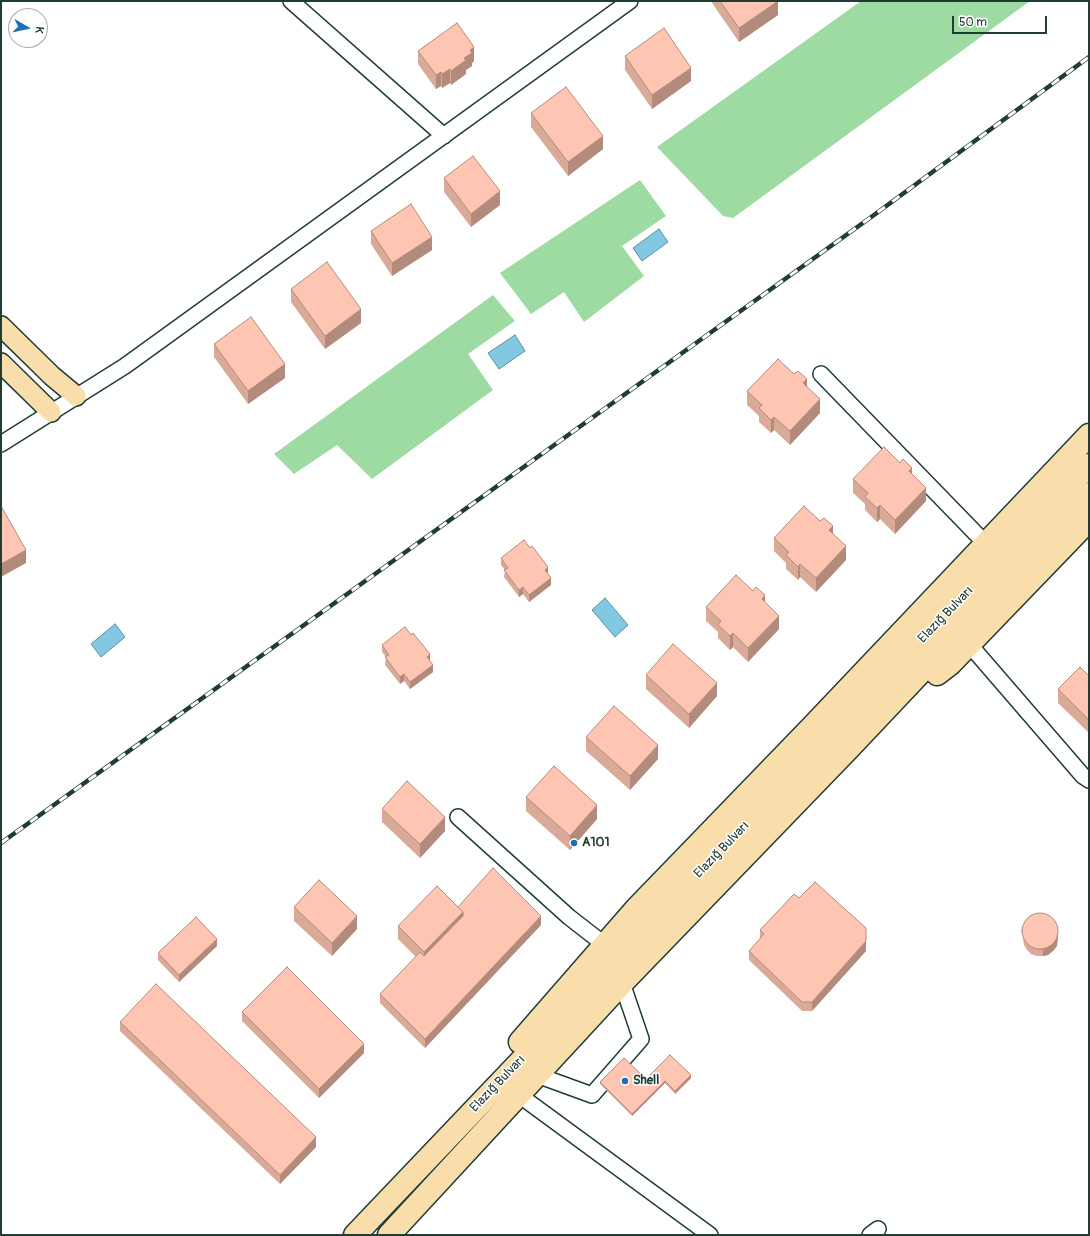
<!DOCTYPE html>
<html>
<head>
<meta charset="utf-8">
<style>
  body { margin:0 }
  #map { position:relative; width:1090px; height:1236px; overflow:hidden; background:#fff; font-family:Pangolin,sans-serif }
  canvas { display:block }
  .frame { position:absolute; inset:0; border:2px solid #1f3d34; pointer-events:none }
  .north { position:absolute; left:8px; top:8px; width:40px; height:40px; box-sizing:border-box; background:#fff; border:1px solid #a5b1ae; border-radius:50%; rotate:99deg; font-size:11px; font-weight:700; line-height:16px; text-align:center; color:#1f3d34 }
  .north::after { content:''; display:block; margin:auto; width:14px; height:18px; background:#1f6fb2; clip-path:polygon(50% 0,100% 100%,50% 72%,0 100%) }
  .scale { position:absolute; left:952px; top:16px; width:95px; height:18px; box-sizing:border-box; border:2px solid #1f3d34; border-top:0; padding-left:5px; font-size:12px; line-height:14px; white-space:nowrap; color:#1f3d34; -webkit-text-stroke:3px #fff; paint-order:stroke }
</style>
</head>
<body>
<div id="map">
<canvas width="1090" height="1236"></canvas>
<div class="frame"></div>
<div class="north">K</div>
<div class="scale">50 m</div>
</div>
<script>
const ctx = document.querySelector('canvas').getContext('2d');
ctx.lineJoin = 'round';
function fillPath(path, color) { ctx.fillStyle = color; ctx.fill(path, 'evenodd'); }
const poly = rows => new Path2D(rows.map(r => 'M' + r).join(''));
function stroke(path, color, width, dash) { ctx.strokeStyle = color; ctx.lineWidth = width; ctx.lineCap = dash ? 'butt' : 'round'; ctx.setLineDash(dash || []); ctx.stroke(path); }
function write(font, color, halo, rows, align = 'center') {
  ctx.font = font + ' Pangolin,sans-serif'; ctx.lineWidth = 3; ctx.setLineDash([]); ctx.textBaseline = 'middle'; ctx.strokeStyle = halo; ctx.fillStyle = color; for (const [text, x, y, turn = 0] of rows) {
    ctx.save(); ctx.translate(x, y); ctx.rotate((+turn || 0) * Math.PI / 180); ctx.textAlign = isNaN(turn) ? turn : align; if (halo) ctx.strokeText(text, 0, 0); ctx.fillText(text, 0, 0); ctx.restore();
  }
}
fillPath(poly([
  [861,1,1030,1,733,218,723,216,657,147],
  [640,180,666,216,622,246,644,276,584,322,564,292,531,314,500,273],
  [493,295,515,321,468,354,493,390,372,479,337,445,294,474,274,454]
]), '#9edba2');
const water = poly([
  [659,229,668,242,642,261,633,248,659,229],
  [515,335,525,351,499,369,488,353,515,335],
  [605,598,628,625,615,637,592,610,605,598],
  [115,624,125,637,101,657,91,644,115,624]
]);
fillPath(water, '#82c8e3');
stroke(water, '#5a909d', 1);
const minor = poly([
  [291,1,444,136],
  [821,374,986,544],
  [1,444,125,366,630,1],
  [969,644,1083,776,1089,780],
  [458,817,569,917,605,945],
  [537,1075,592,1095,641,1039,622,983],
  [519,1095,710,1235],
  [870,1235,878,1229]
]);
const major = poly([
  [1,326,52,376,76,396],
  [1,363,51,412]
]);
const highway = poly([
  [937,674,950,664,1089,520],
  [520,1042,636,909,812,727,1089,435],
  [355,1235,1089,465],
  [389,1235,622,983,849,748,1089,494]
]);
stroke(minor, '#1f3d34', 18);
stroke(major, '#1f3d34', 22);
stroke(highway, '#1f3d34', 25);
stroke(minor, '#fff', 15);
stroke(major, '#f9deab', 19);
stroke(highway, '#f9deab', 22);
const rail = poly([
  [1,843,874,215,1089,57]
]);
stroke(rail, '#1f3d34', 4.5);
stroke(rail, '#fff', 3, [9]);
fillPath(poly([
  [712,1,778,1,778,15,739,42,712,3],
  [418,51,474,61,472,63,472,66,466,70,466,74,451,85,450,83,442,88,441,86,436,89,418,64],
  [625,56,691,81,652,109,625,70],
  [531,113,603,149,568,176,531,127],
  [444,178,500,205,471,227,444,192],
  [371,231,432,250,392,276,371,244],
  [291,289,361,323,325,349,291,302],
  [214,344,285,378,248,404,214,357],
  [807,386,820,413,790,445,774,430,771,433,759,422,759,416,747,405,747,391],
  [912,475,926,501,895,534,880,519,877,522,865,510,865,504,853,493,853,479],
  [833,533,846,560,816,592,800,577,798,580,786,569,786,563,774,551,774,538],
  [501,558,548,574,551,585,529,602,523,594,519,597,504,577,505,570,501,565],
  [765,603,779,629,748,662,733,647,730,650,718,638,718,632,706,621,706,607],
  [382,645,430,661,433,672,410,689,404,681,400,684,385,665,386,657,382,652],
  [646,675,717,696,689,728,646,689],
  [1089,676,1089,733,1058,703,1058,689],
  [586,737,658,759,630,790,586,751],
  [526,797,597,819,570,850,526,811],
  [382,809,445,831,420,858,382,822],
  [799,898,866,951,812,1011,802,1011,749,960,749,951,760,939,760,930],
  [294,907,357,929,332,956,294,921],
  [458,907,541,925,425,1048,380,1003,380,994,416,957,398,939,398,926],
  [1023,932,1058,935,1057,946,1053,951,1048,955,1043,956,1037,956,1031,954,1027,950,1024,945,1023,939],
  [217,946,179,982,158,960,158,953],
  [242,1012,364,1053,319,1098,242,1021],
  [120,1022,316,1147,280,1184,120,1031],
  [691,1078,675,1094,665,1083,632,1116,600,1084,600,1082,646,1079]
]), '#daaa99');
fillPath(poly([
  [778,1,778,15,739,42,739,28],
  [474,47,474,61,472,63,472,66,466,70,466,74,451,85,451,71,464,58,470,50],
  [691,68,691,81,652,109,652,95],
  [450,69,450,83,442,88,442,74],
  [441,72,441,86,436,89,436,75],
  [603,136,603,149,568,176,568,162],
  [500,191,500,205,471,227,471,214],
  [432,237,432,250,392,276,392,263],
  [361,309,361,323,325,349,325,336],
  [285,364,285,378,248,404,248,391],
  [807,379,807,393,803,383],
  [820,399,820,413,790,445,790,431],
  [774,417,774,430,771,433,771,420],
  [912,468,912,481,909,471],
  [926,488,926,501,895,534,895,520],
  [880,505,880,519,877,522,877,508],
  [833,526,833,540,829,530],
  [846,546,846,560,816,592,816,578],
  [26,550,26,563,1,577,1,564],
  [800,564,800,577,798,580,798,567],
  [548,567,548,574,545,570],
  [551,578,551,585,529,602,529,595],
  [523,587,523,594,519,597,519,590],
  [765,595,765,609,762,599],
  [779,616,779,629,748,662,748,648],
  [733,633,733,647,730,650,730,636],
  [430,654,430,662,427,657],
  [433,665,433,672,410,689,410,682],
  [404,674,404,681,400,684,400,677],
  [717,683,717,696,689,728,689,714],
  [658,745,658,759,630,790,630,776],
  [597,805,597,819,570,850,570,836],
  [445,817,445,831,420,858,420,844],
  [463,912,463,926,424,965,424,952],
  [357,916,357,929,332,956,332,943],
  [541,916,541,925,425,1048,425,1039],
  [1058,928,1058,935,1057,946,1053,951,1048,955,1043,956,1043,949],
  [217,939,217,946,179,982,179,975],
  [866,941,866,951,812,1011,812,1002],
  [364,1044,364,1053,319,1098,319,1089],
  [691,1075,691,1078,675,1094,675,1091],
  [665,1081,665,1083,632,1116,632,1114],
  [316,1137,316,1147,280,1184,280,1175]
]), '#b28b7d');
const building = poly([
  [720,1,778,1,739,28,720,1],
  [457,23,474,47,470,50,472,53,464,58,466,60,451,71,450,69,442,74,441,72,436,75,418,51,457,23],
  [664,28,691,68,652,95,625,56,664,28],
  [566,87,603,136,568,162,531,113,566,87],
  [473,156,500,191,471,214,444,178,473,156],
  [411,204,432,237,392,263,371,231,411,204],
  [327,262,361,309,325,336,291,289,327,262],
  [251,317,285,364,248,391,214,344,251,317],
  [778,359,794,374,798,371,807,379,803,383,820,399,790,431,774,417,771,420,759,408,762,405,747,391,778,359],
  [884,447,900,463,903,459,912,468,909,471,926,488,895,520,880,505,877,508,865,497,868,493,853,479,884,447],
  [1,506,26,550,1,564,1,506],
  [804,506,820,521,824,518,833,526,829,530,846,546,816,578,800,564,798,567,786,555,789,552,774,538,804,506],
  [524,540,530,548,532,546,548,567,545,570,551,578,529,595,523,587,519,590,504,570,508,568,501,558,524,540],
  [736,575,753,591,756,587,765,595,762,599,779,616,748,648,733,633,730,636,718,625,721,621,706,607,736,575],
  [405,627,411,635,413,633,430,654,427,657,433,665,410,682,404,674,400,677,385,657,389,655,382,645,405,627],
  [673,644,717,683,689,714,646,675,673,644],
  [1080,667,1089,676,1089,720,1058,689,1080,667],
  [614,706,658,745,630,776,586,737,614,706],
  [554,766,597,805,570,836,526,797,554,766],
  [407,781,445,817,420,844,382,809,407,781],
  [493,868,541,916,425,1039,380,994,420,952,424,956,463,916,463,912,458,907,493,868],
  [319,880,357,916,332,943,294,907,319,880],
  [815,882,866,928,866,941,812,1002,802,1002,749,951,764,934,760,930,794,894,799,898,815,882],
  [437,886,463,912,424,952,398,926,437,886],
  '1022 931a18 18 0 1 1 36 0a18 18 0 1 1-36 0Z',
  [196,917,217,939,179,975,158,953,196,917],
  [287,967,364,1044,319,1089,242,1012,287,967],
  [156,984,316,1137,280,1175,120,1022,156,984],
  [670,1055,691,1075,675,1091,665,1081,632,1114,600,1082,624,1058,646,1079,670,1055]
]);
fillPath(building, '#fec6b2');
stroke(building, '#b28b7d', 1);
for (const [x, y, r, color] of [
  [574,843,4,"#1f6fb2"],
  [625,1081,4,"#1f6fb2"]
]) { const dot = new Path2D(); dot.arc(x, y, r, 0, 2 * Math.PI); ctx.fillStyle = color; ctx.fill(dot); stroke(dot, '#fff', 1.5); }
write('13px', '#1f3d34', '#fff', [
  ["Elazığ Bulvarı",946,615,-46],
  ["Elazığ Bulvarı",722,850,-46],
  ["Elazığ Bulvarı",498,1084,-46]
]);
write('bold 13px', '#1f3d34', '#fff', [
  ["A101",582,843],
  ["Shell",633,1081]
], 'left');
</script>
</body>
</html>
